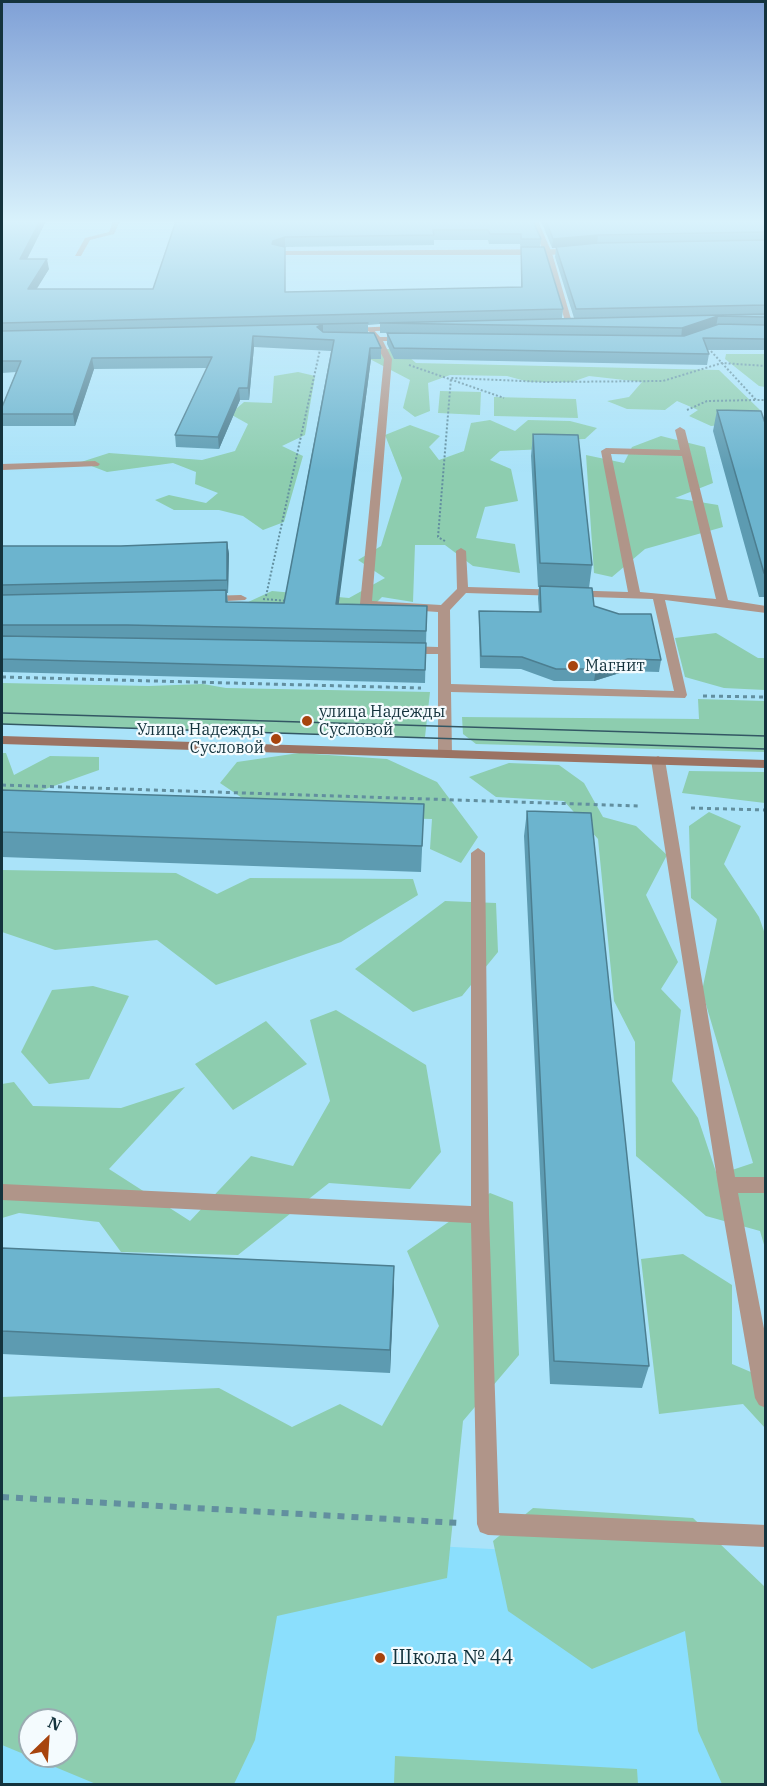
<!DOCTYPE html>
<html>
<head>
<meta charset="utf-8">
<style>
  body { margin:0 }
  #map { position:relative; width:767px; height:1786px; overflow:hidden; background:#aae3f9; font-family:"IBM Plex Serif",serif }
  canvas { display:block }
  .frame { position:absolute; inset:0; border:3px solid #14333d; pointer-events:none }
  .north { position:absolute; left:18px; top:1708px; width:60px; height:60px; box-sizing:border-box; background:#f4fbfe; border:2px solid #9aabb1; border-radius:50%; rotate:25deg; font-size:16px; font-weight:700; line-height:24px; text-align:center; color:#14333d }
  .north::after { content:''; display:block; margin:auto; width:21px; height:27px; background:#a7440e; clip-path:polygon(50% 0,100% 100%,50% 72%,0 100%) }
</style>
</head>
<body>
<div id="map">
<canvas width="767" height="1786"></canvas>
<div class="frame"></div>
<div class="north">N</div>
</div>
<script>
const ctx = document.querySelector('canvas').getContext('2d');
ctx.lineJoin = 'round';
function fillPath(path, color) { ctx.fillStyle = color; ctx.fill(path, 'evenodd'); }
const poly = rows => new Path2D(rows.map(r => 'M' + r).join(''));
function stroke(path, color, width, dash) { ctx.strokeStyle = color; ctx.lineWidth = width; ctx.lineCap = dash ? 'butt' : 'round'; ctx.setLineDash(dash || []); ctx.stroke(path); }
function write(font, color, halo, rows, align = 'center') {
  ctx.font = font + ' "IBM Plex Serif",serif'; ctx.lineWidth = 4.5; ctx.setLineDash([]); ctx.textBaseline = 'middle'; ctx.strokeStyle = halo; ctx.fillStyle = color; for (const [text, x, y, turn = 0] of rows) {
    ctx.save(); ctx.translate(x, y); ctx.rotate((+turn || 0) * Math.PI / 180); ctx.textAlign = isNaN(turn) ? turn : align; if (halo) ctx.strokeText(text, 0, 0); ctx.fillText(text, 0, 0); ctx.restore();
  }
}
fillPath(poly([
  [2,1523,717,1561,765,1784,2,1784],
  [30,1720,66,1720,66,1756,30,1756]
]), '#8bdffd');
fillPath(poly([
  [373,348,401,350,416,363,719,370,760,410,754,422,711,426,689,416,698,410,677,401,665,410,627,409,607,401,629,397,642,382,589,376,572,382,529,382,507,376,450,375,428,383,430,411,415,417,403,408,410,380,364,356],
  [726,354,765,354,765,387,759,386,725,359],
  [298,372,315,376,305,435,282,446,303,456,284,522,263,530,243,516,219,510,174,510,155,500,169,495,206,503,218,493,195,484,196,472,173,463,107,472,81,462,109,453,202,460,235,451,248,424,230,414,244,402,272,403,274,376],
  [440,391,481,392,480,415,438,413],
  [494,397,576,399,578,418,494,416],
  [490,420,515,431,528,420,570,421,597,428,585,439,558,440,547,449,500,451,490,460,511,469,518,501,485,507,476,538,515,544,520,573,473,566,445,545,415,545,413,602,382,597,356,623,246,603,272,591,349,598,385,578,358,560,381,546,402,478,385,435,410,425,440,436,429,447,439,460,464,451,471,423],
  [661,436,705,447,713,483,675,498,718,505,723,527,645,549,612,577,594,573,586,455,624,463,632,447],
  [716,633,758,658,765,658,765,690,724,688,685,677,675,638],
  [2,683,149,686,203,684,226,688,430,692,425,737,411,737,2,724],
  [698,699,765,701,765,752,476,744,463,734,462,717,699,719],
  [2,753,6,753,14,775,50,756,99,757,99,770,34,793,2,796],
  [299,753,387,759,437,782,478,837,461,863,430,849,432,819,349,817,251,804,220,783,237,762],
  [509,763,559,765,584,783,603,817,636,826,667,855,646,895,678,962,661,989,681,1010,672,1081,698,1118,717,1175,753,1163,702,991,717,919,691,898,689,826,709,812,741,826,724,864,759,917,765,934,765,1248,760,1231,706,1216,636,1156,635,1042,614,1001,598,839,564,801,496,797,469,777],
  [689,771,765,772,765,803,682,793],
  [2,870,176,873,217,894,250,878,413,879,418,895,341,942,216,985,157,940,55,950,2,932],
  [445,901,496,903,498,952,462,996,413,1012,355,969],
  [93,986,129,996,89,1079,49,1084,21,1052,52,990],
  [336,1010,426,1065,441,1152,410,1189,329,1183,238,1255,121,1252,99,1222,19,1213,2,1218,2,1084,14,1082,33,1106,121,1108,185,1087,109,1169,190,1221,251,1156,293,1166,330,1101,310,1020],
  [266,1021,307,1064,233,1110,195,1064],
  [490,1193,513,1202,519,1355,463,1421,447,1578,277,1616,255,1740,234,1784,96,1784,2,1745,2,1397,219,1388,292,1427,340,1404,382,1426,439,1326,407,1251],
  [30,1720,66,1720,66,1756,30,1756],
  [683,1254,732,1285,732,1364,765,1378,765,1428,743,1404,659,1414,641,1259],
  [533,1508,693,1518,765,1587,765,1784,722,1784,698,1731,685,1631,592,1669,508,1611,493,1541],
  [395,1756,637,1769,638,1784,394,1784]
]), '#8dcdaf');
stroke(poly([
  [704,348,709,349,756,400,766,400],
  [409,365,504,398],
  [687,410,707,401,756,400],
  [445,541,438,537,451,378,546,382,663,381,722,363,766,366],
  [266,596,321,345],
  [263,599,289,601]
]), '#628f9f', 2, [2, 2]);
stroke(poly([
  [2,677,421,688],
  [703,696,766,697],
  [2,785,639,806],
  [691,808,766,810]
]), '#628f9f', 3, [4, 4]);
stroke(poly([
  [2,1497,459,1523]
]), '#628f9f', 6, [7, 7]);
fillPath(poly([
  [113,221,120,221,114,234,90,240,81,256,75,256,85,238,109,232,113,221],
  [577,249,580,253,548,255,279,255,275,253,279,251,577,249],
  [373,329,380,337,407,337,411,339,407,341,383,341,392,359,372,601,441,605,457,589,456,551,461,548,466,551,468,587,628,592,601,451,606,448,680,450,675,430,680,427,685,430,728,600,766,606,766,613,665,600,687,695,685,698,451,692,452,754,450,757,440,757,438,754,438,654,405,654,399,650,405,646,438,647,438,612,366,607,360,604,384,359,374,341,356,341,352,339,356,337,372,337,369,331,373,329],
  [611,454,682,456,716,599,640,592,611,454],
  [466,593,653,599,674,691,451,684,450,610,466,593],
  [658,756,665,760,735,1177,766,1177,766,1193,738,1193,766,1339,766,1408,759,1405,755,1398,718,1185,651,760,658,756],
  [478,848,485,853,489,1215,499,1513,766,1525,766,1547,488,1535,480,1532,477,1524,471,1223,2,1200,2,1184,471,1206,471,853,478,848]
]), '#b09589');
fillPath(poly([
  [531,221,538,221,552,253,573,326,566,324,544,253,531,221],
  [400,326,403,326,403,330,349,332,345,330,349,328,400,326],
  [95,461,100,464,98,466,2,470,2,464,95,461],
  [241,595,247,598,245,600,208,602,202,599,208,596,241,595]
]), '#b09589');
fillPath(poly([
  [2,736,766,760,766,768,2,744,2,736]
]), '#9b7363');
stroke(poly([
  [2,713,766,736],
  [2,724,766,749]
]), '#335764', 1.5);
fillPath(poly([
  [2,221,46,221,27,259,49,269,36,289,153,289,176,221,533,221,541,239,540,247,563,309,562,318,574,318,555,257,556,248,552,248,541,221,765,221,765,350,707,350,709,354,707,365,394,359,387,344,387,333,380,333,380,324,368,325,368,333,381,348,381,359,371,359,338,604,427,606,425,683,2,672,2,546,121,546,227,542,229,554,228,593,227,593,228,602,284,603,331,351,254,347,249,400,240,400,219,449,176,447,175,435,207,368,94,369,75,426,2,426,2,407,16,372,2,373],
  [434,240,488,240,489,244,520,244,521,249,521,287,285,292,285,247,434,245],
  [717,410,765,423,765,597,759,597,713,431],
  [533,434,592,565,589,588,594,606,661,660,659,672,626,671,594,681,554,681,521,669,480,668,479,622,479,611,539,612,538,598,539,587,538,587,531,456],
  [2,790,424,804,421,872,2,857],
  [527,811,649,1366,642,1388,550,1384,524,836],
  [2,1248,394,1266,390,1373,2,1354]
]), '#5d9bb1');
fillPath(poly([
  [40,221,46,221,22,269,20,259],
  [598,235,597,245,552,248,553,239],
  [285,237,285,247,274,251,272,244,273,241],
  [47,259,49,269,30,300,28,289],
  [718,316,716,327,681,339,682,328],
  [323,324,323,335,317,327],
  [253,336,254,347,249,400,248,388],
  [370,348,371,359,337,617,336,604],
  [92,358,94,369,75,426,73,414],
  [239,388,240,400,219,449,218,437],
  [227,542,229,554,228,593,227,580],
  [628,659,626,671,594,681,596,669],
  [394,1266,394,1289,390,1373,390,1350]
]), '#4c7e90');
const building = poly([
  [2,221,40,221,20,259,47,259,28,289,153,289,176,221,533,221,541,239,521,239,521,234,490,234,488,230,433,230,434,235,285,237,273,241,272,244,285,247,285,292,522,287,521,247,544,247,563,309,2,323,2,221],
  [546,221,765,221,765,232,598,235,553,239,546,221],
  [765,240,765,305,576,309,556,247,598,243,765,240],
  [765,314,765,317,718,316,682,328,380,323,765,314],
  [368,323,323,324,317,327,323,332,374,333,381,348,370,348,336,604,427,606,426,631,127,625,2,625,2,595,226,590,226,602,284,603,334,340,253,336,248,388,239,388,218,437,175,435,212,357,92,358,73,414,2,414,2,407,21,361,2,361,2,331,368,323],
  [719,324,765,325,765,339,703,338,709,354,394,348,387,333,684,336,719,324],
  [717,410,761,411,765,423,765,573,764,573,717,410],
  [533,434,578,435,592,565,540,563,533,434],
  [227,542,227,580,2,585,2,546,121,546,227,542],
  [540,586,592,588,594,606,619,614,651,614,661,660,628,659,596,669,556,669,522,657,481,656,479,611,541,612,540,586],
  [2,636,426,643,425,670,2,659,2,636],
  [2,790,424,804,422,846,2,832,2,790],
  [527,811,591,813,649,1366,554,1361,527,811],
  [2,1248,394,1266,390,1350,2,1331,2,1248]
]);
fillPath(building, '#6cb4ce');
stroke(building, '#4c7e90', 1.5);
const sky = ctx.createLinearGradient(0, 0, 0, 472);
sky.addColorStop(0, '#7fa0d6');
sky.addColorStop(0.47, '#d9f2fc');
sky.addColorStop(1, '#d9f2fc00');
ctx.fillStyle = sky;
ctx.fillRect(0, 0, 767, 472);
for (const [x, y, r, color] of [
  [573,666,6,"#a7440e"],
  [307,721,6,"#a7440e"],
  [276,739,6,"#a7440e"],
  [380,1658,6,"#a7440e"]
]) { const dot = new Path2D(); dot.arc(x, y, r, 0, 2 * Math.PI); ctx.fillStyle = color; ctx.fill(dot); stroke(dot, '#f4fbfe', 2); }
write('16px', '#14333d', '#f4fbfe', [
  ["Магнит",585,666],
  ["улица Надежды",319,712],
  ["Сусловой",319,730],
  ["Улица Надежды",264,730,"right"],
  ["Сусловой",264,748,"right"]
], 'left');
write('20px', '#14333d', '#f4fbfe', [
  ["Школа № 44",392,1658]
], 'left');
</script>
</body>
</html>
